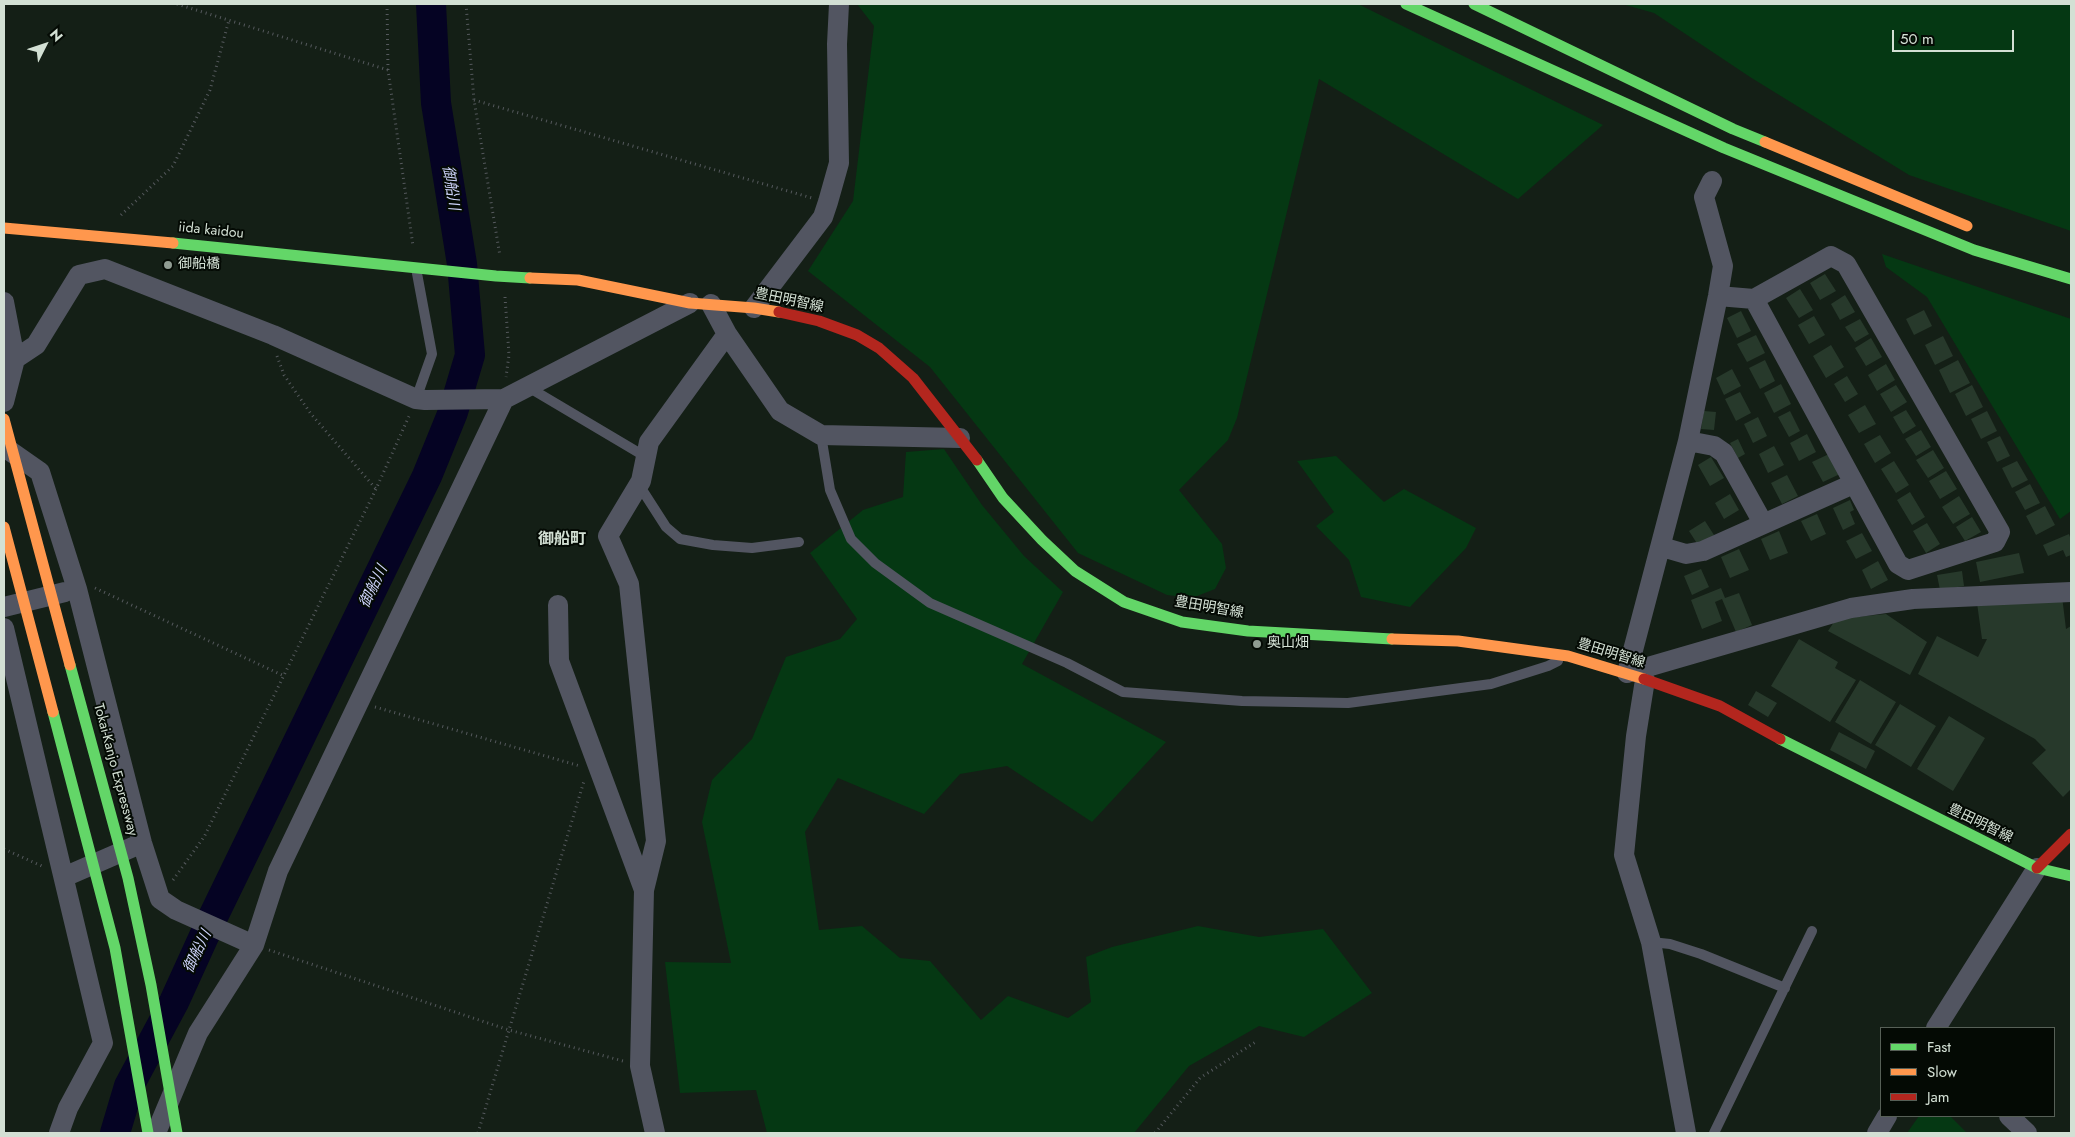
<!DOCTYPE html>
<html>
<head>
<meta charset="utf-8">
<style>
  body { margin:0 }
  #map { position:relative; width:2075px; height:1137px; overflow:hidden; background:#141f16; font-family:Jost,sans-serif }
  canvas { display:block }
  .frame { position:absolute; inset:0; border:5px solid #d3e0d4; pointer-events:none }
  .legend { position:absolute; left:1880px; top:1027px; width:175px; height:90px; box-sizing:border-box; background:#040a04; border:1px solid #576057; margin:0; padding:6px 9px; list-style:none; font-size:15px; color:#d3e0d4 }
  .legend li { display:flex; align-items:center; gap:10px; height:25px }
  .legend b { width:25px; border:1px solid #576057 }
  .north { position:absolute; left:20px; top:20px; width:50px; height:50px; -webkit-text-stroke:4px #040a04; paint-order:stroke; rotate:49deg; font-size:14px; font-weight:700; line-height:20px; text-align:center; color:#d3e0d4 }
  .north::after { content:''; display:block; margin:auto; width:18px; height:22px; background:#d3e0d4; clip-path:polygon(50% 0,100% 100%,50% 72%,0 100%) }
  .scale { position:absolute; left:1892px; top:30px; width:122px; height:22px; box-sizing:border-box; border:2px solid #d3e0d4; border-top:0; padding-left:6px; font-size:15px; line-height:18px; white-space:nowrap; color:#d3e0d4; -webkit-text-stroke:4px #040a04; paint-order:stroke }
</style>
</head>
<body>
<div id="map">
<canvas width="2075" height="1137"></canvas>
<div class="frame"></div>
<ul class="legend">
<li><b style="height:6px;background:#63d668"></b>Fast</li>
<li><b style="height:6px;background:#ff974d"></b>Slow</li>
<li><b style="height:6px;background:#b3261e"></b>Jam</li>
</ul>
<div class="north">N</div>
<div class="scale">50 m</div>
</div>
<script>
const ctx = document.querySelector('canvas').getContext('2d');
ctx.lineJoin = 'round';
function fillPath(path, color) { ctx.fillStyle = color; ctx.fill(path, 'evenodd'); }
const poly = rows => new Path2D(rows.map(r => 'M' + r).join(''));
function stroke(path, color, width, dash) { ctx.strokeStyle = color; ctx.lineWidth = width; ctx.lineCap = dash ? 'butt' : 'round'; ctx.setLineDash(dash || []); ctx.stroke(path); }
function write(font, color, halo, rows, align = 'center') {
  ctx.font = font + ' Jost,"Noto Sans JP",sans-serif'; ctx.lineWidth = 4; ctx.setLineDash([]); ctx.textBaseline = 'middle'; ctx.strokeStyle = halo; ctx.fillStyle = color; for (const [text, x, y, turn = 0] of rows) {
    ctx.save(); ctx.translate(x, y); ctx.rotate((+turn || 0) * Math.PI / 180); ctx.textAlign = isNaN(turn) ? turn : align; if (halo) ctx.strokeText(text, 0, 0); ctx.fillText(text, 0, 0); ctx.restore();
  }
}
fillPath(poly([
  [857,4,1358,4,1603,125,1518,199,1319,79,1237,418,1228,440,1179,490,1222,544,1226,568,1215,589,1192,598,1167,595,1078,553,930,367,808,271,853,201,874,26],
  [1622,4,2071,4,2071,231,1909,175,1750,77,1654,13],
  [1882,254,2071,319,2071,511,2060,519,1927,297,1886,267],
  [944,449,982,505,1024,556,1063,592,1022,664,1166,742,1092,822,1007,766,960,774,924,814,838,778,805,832,819,930,862,926,900,958,930,961,981,1020,1008,996,1068,1018,1091,1002,1086,957,1112,947,1198,926,1259,937,1323,929,1372,993,1304,1037,1259,1026,1189,1066,1134,1133,767,1133,756,1090,680,1093,665,962,731,963,702,822,712,780,752,739,786,657,840,639,857,619,810,553,863,510,903,497,906,452],
  [1336,456,1384,502,1404,489,1476,528,1466,548,1410,607,1361,597,1349,560,1316,526,1334,512,1297,461],
  [1919,1116,1950,1116,1967,1133,1907,1133]
]), '#053813');
stroke(poly([
  [115,1133,129,1086,174,1002,210,923,427,476,453,412,470,355,462,264,436,103,431,4]
]), '#050323', 30);
fillPath(poly([
  [1825,274,1836,291,1820,300,1810,283],
  [1800,289,1813,310,1799,318,1786,298],
  [1845,295,1855,312,1840,320,1831,304],
  [1924,310,1932,326,1914,335,1906,319],
  [1741,311,1751,331,1737,338,1727,318],
  [1814,316,1825,335,1809,344,1798,325],
  [1860,319,1869,334,1855,342,1845,327],
  [1756,335,1765,353,1747,362,1737,344],
  [1943,336,1953,356,1935,365,1925,345],
  [1871,338,1882,357,1866,366,1855,348],
  [1831,345,1844,367,1826,378,1813,356],
  [1765,360,1775,381,1760,389,1749,368],
  [1958,360,1970,383,1950,393,1939,370],
  [1886,364,1895,380,1877,391,1868,375],
  [1732,369,1741,386,1724,395,1716,378],
  [1847,376,1858,394,1845,402,1834,384],
  [1781,384,1791,404,1774,413,1764,393],
  [1896,385,1907,402,1891,412,1880,394],
  [1972,385,1983,407,1966,416,1955,394],
  [1740,392,1751,413,1736,421,1725,399],
  [1865,405,1876,424,1859,433,1848,415],
  [1906,410,1916,426,1903,434,1893,417],
  [1704,411,1716,412,1714,430,1701,429],
  [1790,411,1800,431,1789,437,1778,417],
  [1987,411,1997,431,1981,439,1971,419],
  [1758,417,1767,436,1753,443,1744,424],
  [1921,430,1931,447,1916,456,1905,439],
  [1807,434,1816,452,1799,461,1790,443],
  [1880,435,1891,453,1875,463,1864,444],
  [2000,436,2010,456,1997,462,1987,442],
  [1738,439,1745,454,1738,458,1730,443],
  [1774,446,1784,465,1768,473,1759,454],
  [1933,450,1944,468,1928,478,1916,460],
  [1829,454,1840,474,1823,482,1812,462],
  [1711,457,1724,478,1710,486,1698,465],
  [1894,461,1909,485,1896,493,1881,469],
  [2017,461,2028,480,2012,488,2002,468],
  [1946,471,1957,489,1940,499,1929,481],
  [1787,475,1798,496,1782,504,1771,483],
  [2030,484,2040,503,2025,510,2015,492],
  [1910,492,1925,517,1912,525,1897,500],
  [1730,494,1739,510,1724,519,1715,503],
  [1959,496,1970,514,1953,524,1942,507],
  [1850,500,1854,510,1850,512,1855,524,1843,530,1833,508],
  [2045,506,2055,525,2036,535,2026,516],
  [1817,514,1826,534,1811,541,1801,521],
  [1972,517,1981,532,1965,541,1956,527],
  [1705,521,1714,535,1698,545,1689,531],
  [1927,523,1940,544,1926,553,1913,531],
  [1779,531,1788,553,1770,560,1761,539],
  [1862,533,1872,551,1856,559,1846,541],
  [2069,534,2071,540,2071,555,2066,557,2063,550,2048,556,2043,545],
  [1739,549,1749,570,1730,578,1721,557],
  [2019,553,2024,573,1980,582,1976,562],
  [1878,561,1888,580,1871,589,1862,570],
  [1701,569,1709,587,1692,595,1684,576],
  [1962,571,1964,586,1940,590,1937,575],
  [1721,588,1725,598,1739,593,1752,625,1736,632,1722,599,1715,602,1722,621,1702,629,1691,600],
  [2062,596,2066,629,2071,626,2071,789,2063,797,2032,763,2046,750,2035,739,1918,674,1937,636,1978,657,1987,639,1982,639,1977,603],
  [1886,614,1927,642,1910,675,1828,631,1836,619],
  [1799,639,1838,662,1835,668,1856,680,1830,722,1771,686],
  [1860,680,1896,702,1871,744,1835,722],
  [1756,691,1777,703,1768,717,1748,705],
  [1900,704,1936,726,1911,767,1875,745],
  [1949,716,1985,738,1953,791,1917,769],
  [1839,732,1875,751,1866,769,1830,750]
]), '#27392b');
stroke(poly([
  [177,4,388,70],
  [387,4,388,70,413,246],
  [466,4,474,100,500,256],
  [474,100,812,198],
  [121,215,173,166,210,90,229,20],
  [505,297,509,355,506,377],
  [277,356,284,375,311,414,376,489],
  [95,588,282,675],
  [375,707,580,766],
  [4,849,44,867],
  [173,880,204,837,376,489,410,414],
  [269,950,509,1030,623,1061],
  [478,1133,584,781],
  [1155,1133,1200,1078,1257,1041]
]), '#55595d', 3, [1, 4]);
stroke(poly([
  [416,268,432,354,416,399],
  [528,387,646,457],
  [821,435,830,490,851,539,875,563,930,603,1067,663,1123,692,1242,701,1348,703,1491,684,1548,666,1558,661],
  [639,485,666,527,680,539,713,545,752,548,799,542],
  [1651,942,1670,944,1701,954,1785,988],
  [1714,1133,1812,931]
]), '#525561', 10);
stroke(poly([
  [1718,296,1754,299,1831,256,1846,264,2000,532,1995,542,1908,570,1898,564,1754,299],
  [4,302,15,359,4,402],
  [711,304,727,334,780,411,821,435,960,438],
  [754,308,823,217,828,202,839,163,837,44,839,4],
  [15,359,36,345,79,275,105,269,273,335,416,399,425,400,504,399,690,303],
  [1688,441,1714,446,1724,453,1763,523],
  [10,451,40,472,77,589,142,843,160,899,176,910,254,945],
  [1662,547,1686,554,1703,551,1853,484],
  [558,605,559,661,644,890],
  [4,607,65,592],
  [4,628,103,1043,68,1108,59,1133],
  [1627,673,1688,441,1718,296,1723,266,1704,197,1712,181],
  [1627,673,1851,608,1913,599,2071,592],
  [1645,680,1636,736,1624,855,1651,942,1686,1133],
  [64,877,133,847],
  [1936,1028,2037,868],
  [2009,1116,2027,1133],
  [156,1133,198,1033,254,945,278,871,504,399],
  [655,1133,640,1066,644,890,656,841,629,584,608,536,641,481,649,442,727,334],
  [1877,1133,1887,1116]
]), '#525561', 20);
stroke(poly([
  [1406,4,1724,148,1974,250,2071,279],
  [1474,4,1733,129,1765,142],
  [173,243,496,276,530,278],
  [977,460,1003,498,1042,540,1075,571,1124,602,1182,622,1248,631,1392,639],
  [1780,739,2037,868,2071,876]
]), '#63d668', 11);
stroke(poly([
  [1765,142,1967,226],
  [4,228,173,243],
  [530,278,578,280,690,303,754,308,779,312],
  [1392,639,1458,641,1568,656,1644,679]
]), '#ff974d', 11);
stroke(poly([
  [779,312,819,321,857,335,879,348,913,378,977,460],
  [1644,679,1720,706,1780,739],
  [2037,868,2071,834]
]), '#b3261e', 11);
stroke(poly([
  [70,665,128,878,151,985,177,1133],
  [53,712,115,948,148,1133]
]), '#63d668', 11);
stroke(poly([
  [4,419,70,665],
  [4,527,53,712]
]), '#ff974d', 11);
for (const [x, y, r, color] of [
  [168,265,5,"#909c92"],
  [1257,644,5,"#909c92"]
]) { const dot = new Path2D(); dot.arc(x, y, r, 0, 2 * Math.PI); ctx.fillStyle = color; ctx.fill(dot); stroke(dot, '#040a04', 2); }
write('14px', '#d3e0d4', '#040a04', [
  ["iida kaidou",211,231,6],
  ["豊田明智線",789,301,12],
  ["豊田明智線",1209,608,10],
  ["豊田明智線",1611,654,17],
  ["Tokai-Kanjo Expressway",115,770,75],
  ["豊田明智線",1980,824,26]
]);
write('14px', '#d3e0d4', '#040a04', [
  ["御船橋",178,265],
  ["奥山畑",1267,644]
], 'left');
write('italic 15px', '#cdd3fa', '#040a04', [
  ["御船川",450,188,81],
  ["御船川",374,587,-64],
  ["御船川",198,952,-64]
]);
write('bold 16px', '#d3e0d4', '#040a04', [
  ["御船町",562,540]
]);
</script>
</body>
</html>
